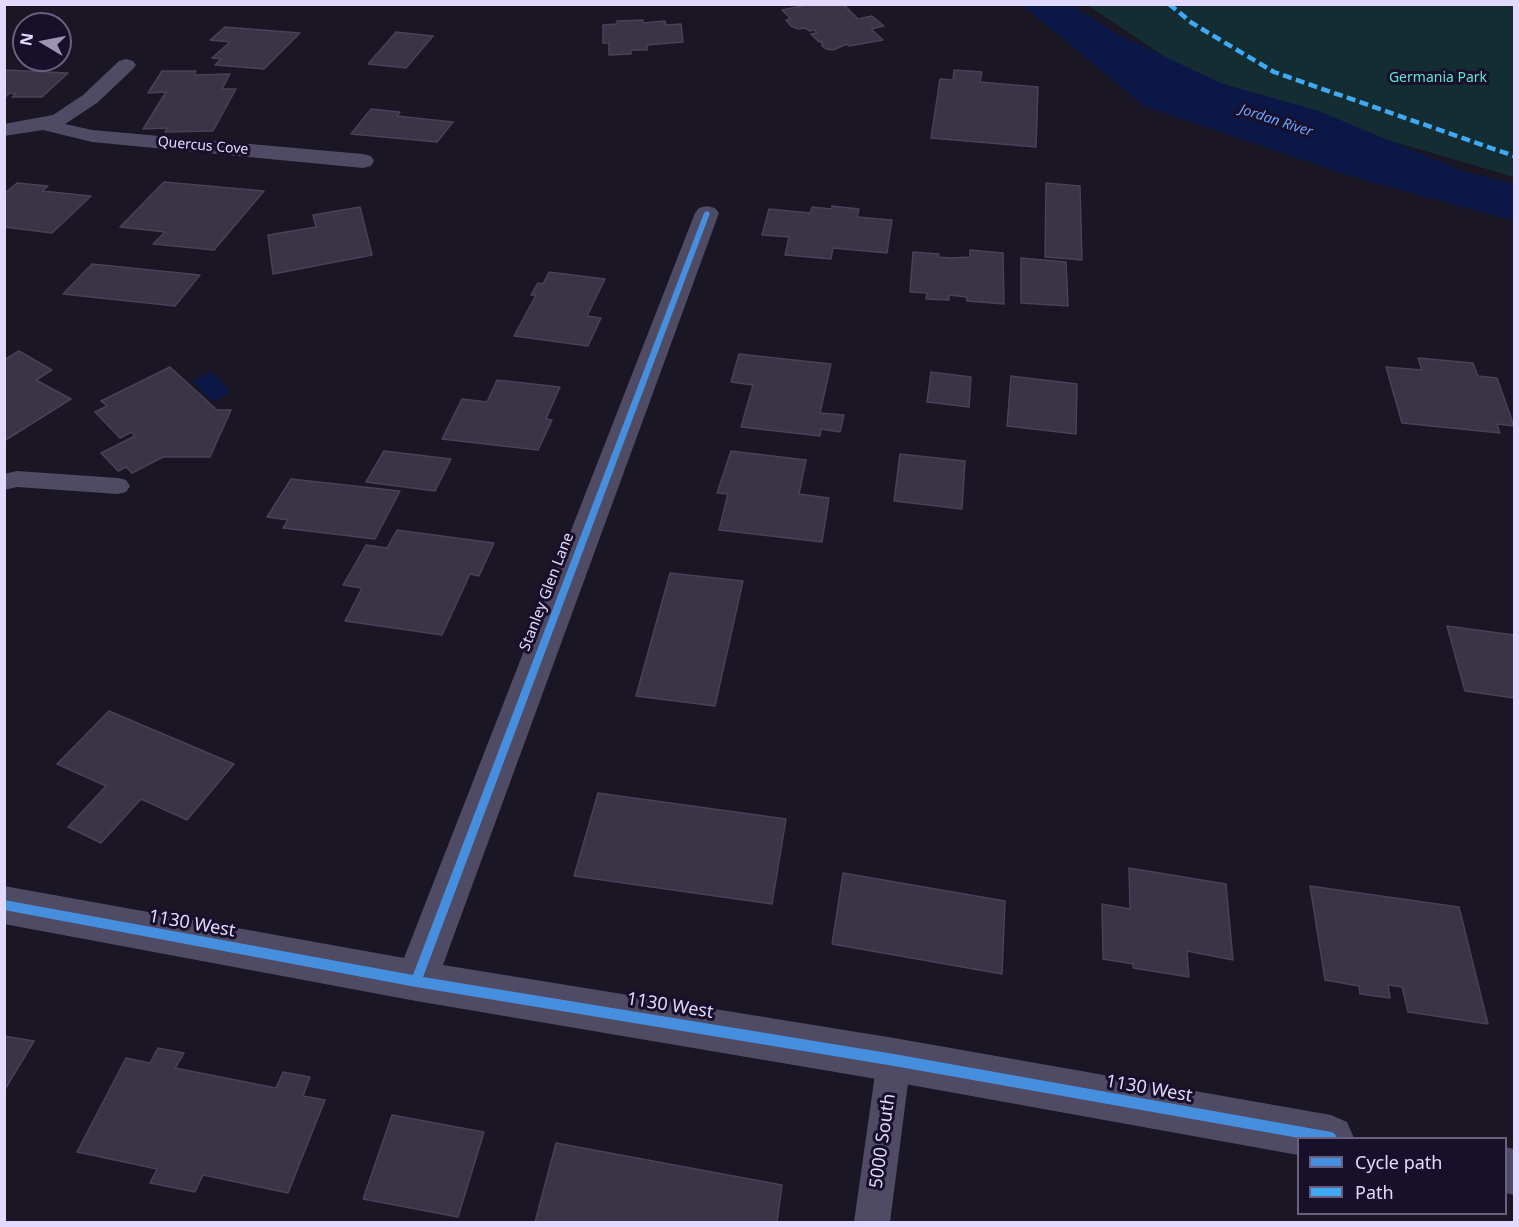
<!DOCTYPE html>
<html>
<head>
<meta charset="utf-8">
<style>
  body { margin:0 }
  #map { position:relative; width:1519px; height:1227px; overflow:hidden; background:#1a1624; font-family:"Noto Sans",sans-serif }
  canvas { display:block }
  .frame { position:absolute; inset:0; border:6px solid #e2d9ff; pointer-events:none }
  .legend { position:absolute; left:1297px; top:1137px; width:210px; height:78px; box-sizing:border-box; background:#18102a; border:2px solid #69607f; margin:0; padding:8px 10px; list-style:none; font-size:18px; color:#e2d9ff }
  .legend li { display:flex; align-items:center; gap:12px; height:30px }
  .legend b { width:30px; border:2px solid #69607f }
  .north { position:absolute; left:12px; top:12px; width:60px; height:60px; box-sizing:border-box; background:#18102a; border:2px solid #69607f; border-radius:50%; rotate:280deg; font-size:16px; font-weight:700; line-height:24px; text-align:center; color:#e2d9ff }
  .north::after { content:''; display:block; margin:auto; width:21px; height:27px; background:#9c95b2; clip-path:polygon(50% 0,100% 100%,50% 72%,0 100%) }
</style>
</head>
<body>
<div id="map">
<canvas width="1519" height="1227"></canvas>
<div class="frame"></div>
<ul class="legend">
<li><b style="height:8px;background:#468fdf"></b>Cycle path</li>
<li><b style="height:8px;background:#3fa9f5"></b>Path</li>
</ul>
<div class="north">N</div>
</div>
<script>
const ctx = document.querySelector('canvas').getContext('2d');
ctx.lineJoin = 'round';
function fillPath(path, color) { ctx.fillStyle = color; ctx.fill(path, 'evenodd'); }
const poly = rows => new Path2D(rows.map(r => 'M' + r).join(''));
function stroke(path, color, width, dash) { ctx.strokeStyle = color; ctx.lineWidth = width; ctx.lineCap = dash ? 'butt' : 'round'; ctx.setLineDash(dash || []); ctx.stroke(path); }
function write(font, color, halo, rows, align = 'center') {
  ctx.font = font + ' "Noto Sans",sans-serif'; ctx.lineWidth = 6; ctx.setLineDash([]); ctx.textBaseline = 'middle'; ctx.strokeStyle = halo; ctx.fillStyle = color; for (const [text, x, y, turn = 0] of rows) {
    ctx.save(); ctx.translate(x, y); ctx.rotate((+turn || 0) * Math.PI / 180); ctx.textAlign = isNaN(turn) ? turn : align; if (halo) ctx.strokeText(text, 0, 0); ctx.fillText(text, 0, 0); ctx.restore();
  }
}
fillPath(poly([
  [1087,5,1514,5,1514,177,1213,89]
]), '#132d33');
fillPath(poly([
  [1022,5,1072,5,1119,35,1223,84,1316,110,1463,171,1514,184,1514,221,1347,175,1144,106],
  [211,372,231,392,213,401,192,381]
]), '#0b1847');
const building = poly([
  [812,4,843,4,858,19,872,16,884,26,871,29,883,40,849,46,847,44,833,50,826,49,822,46,822,41,819,42,811,34,817,33,815,30,809,31,805,28,798,29,791,26,786,20,791,19,782,10,812,4],
  [643,20,643,23,665,21,666,25,681,24,683,42,647,45,647,50,631,50,631,54,609,55,609,43,603,43,603,25,617,24,617,21,643,20],
  [225,27,300,33,264,69,215,65,221,59,212,58,230,42,210,40,225,27],
  [396,32,433,36,406,68,368,64,396,32],
  [6,70,68,73,42,97,12,97,16,94,10,93,4,98,6,70],
  [954,70,982,72,980,82,1038,87,1036,147,931,138,940,79,953,80,954,70],
  [162,71,196,71,194,75,230,74,222,89,236,89,213,131,165,132,167,128,143,129,166,92,148,93,162,71],
  [371,109,400,112,397,116,453,122,437,142,351,134,371,109],
  [164,182,264,191,214,250,153,244,165,232,120,227,164,182],
  [17,183,48,186,42,191,91,196,52,233,4,227,4,194,17,183],
  [1046,183,1080,186,1082,260,1045,257,1046,183],
  [832,206,859,209,857,217,892,220,887,253,833,248,831,259,785,255,789,237,762,235,769,209,810,213,812,207,832,209,832,206],
  [360,207,372,255,273,274,268,235,316,227,313,215,360,207],
  [970,250,1003,253,1004,304,967,301,967,297,949,295,949,300,926,299,927,293,910,292,913,252,939,254,938,257,950,258,970,257,970,250],
  [1021,258,1066,262,1068,306,1021,303,1021,258],
  [92,264,200,275,175,306,63,294,92,264],
  [549,272,605,279,587,316,601,318,588,346,514,336,536,295,531,295,538,283,543,284,549,272],
  [19,351,52,370,36,380,71,399,4,441,4,360,19,351],
  [739,354,831,364,820,413,844,415,840,432,821,429,820,436,741,427,753,385,731,382,739,354],
  [1418,358,1473,363,1478,376,1497,378,1514,426,1497,424,1500,433,1402,423,1386,367,1422,370,1418,358],
  [170,367,217,410,231,410,210,457,163,457,132,473,126,467,118,471,101,453,135,436,131,432,120,438,95,412,107,406,101,401,170,367],
  [931,372,971,377,969,407,927,402,931,372],
  [1011,376,1077,384,1076,434,1007,426,1011,376],
  [497,380,560,387,546,419,552,420,538,450,442,439,462,399,487,402,497,380],
  [384,451,451,459,435,491,366,482,384,451],
  [731,451,806,460,799,494,829,498,822,542,719,530,728,494,717,493,731,451],
  [900,454,965,461,962,509,894,501,900,454],
  [291,479,400,491,375,539,283,528,288,520,267,517,291,479],
  [397,530,494,543,479,576,470,574,442,635,345,621,362,588,343,585,366,545,387,548,397,530],
  [670,573,743,581,715,706,636,696,670,573],
  [1447,626,1514,635,1514,698,1465,691,1447,626],
  [109,711,234,764,187,820,141,799,101,843,68,827,106,786,57,764,109,711],
  [598,793,786,819,772,904,574,876,598,793],
  [1129,868,1226,884,1233,960,1187,951,1189,977,1133,968,1133,964,1103,959,1102,904,1130,909,1129,868],
  [843,873,1005,901,1002,974,832,944,843,873],
  [1310,886,1459,907,1488,1024,1408,1012,1402,987,1388,985,1390,998,1360,994,1359,986,1325,980,1310,886],
  [4,1036,34,1041,4,1091,4,1036],
  [158,1048,184,1053,175,1068,276,1088,283,1072,310,1077,303,1096,325,1100,288,1193,203,1175,195,1192,150,1183,157,1169,77,1152,126,1058,150,1063,158,1048],
  [392,1115,484,1132,458,1217,363,1199,392,1115],
  [556,1143,782,1185,777,1222,535,1222,556,1143]
]);
fillPath(building, '#3a3446');
stroke(building, '#484158', 1.5);
fillPath(poly([
  [17,471,118,478,126,480,130,486,126,492,118,494,17,487,4,490,4,474,17,471],
  [894,1043,906,1048,911,1060,890,1222,854,1222,877,1060,882,1048,894,1043]
]), '#504b65');
fillPath(poly([
  [126,59,133,61,136,65,133,69,97,103,65,124,92,130,363,154,371,156,374,161,371,166,363,168,92,142,43,130,4,136,4,124,53,115,83,95,119,61,126,59],
  [707,206,715,208,719,213,443,965,894,1038,1331,1115,1347,1122,1354,1138,1298,1138,1298,1155,894,1082,416,1001,4,924,4,886,404,958,695,213,699,208,707,206],
  [1506,1147,1514,1149,1514,1195,1506,1193,1506,1147]
]), '#504b65');
stroke(poly([
  [1169,4,1192,23,1274,72,1514,156]
]), '#3fa9f5', 4.5, [9, 4.5]);
fillPath(poly([
  [707,211,710,213,423,977,894,1054,1331,1132,1335,1134,1337,1138,1299,1138,894,1066,416,987,4,910,4,900,413,975,704,213,707,211]
]), '#468fdf');
write('14px', '#5fe5d5', '#18102a', [
  ["Germania Park",1438,78]
]);
write('italic 14px', '#67a5ff', '#18102a', [
  ["Jordan River",1276,121,18]
]);
write('14px', '#e2d9ff', '#18102a', [
  ["Quercus Cove",203,146,5]
]);
write('15px', '#e2d9ff', '#18102a', [
  ["Stanley Glen Lane",547,592,-69]
]);
write('18px', '#e2d9ff', '#18102a', [
  ["1130 West",192,924,10],
  ["1130 West",670,1006,9],
  ["1130 West",1149,1089,10],
  ["5000 South",883,1141,-82]
]);
</script>
</body>
</html>
